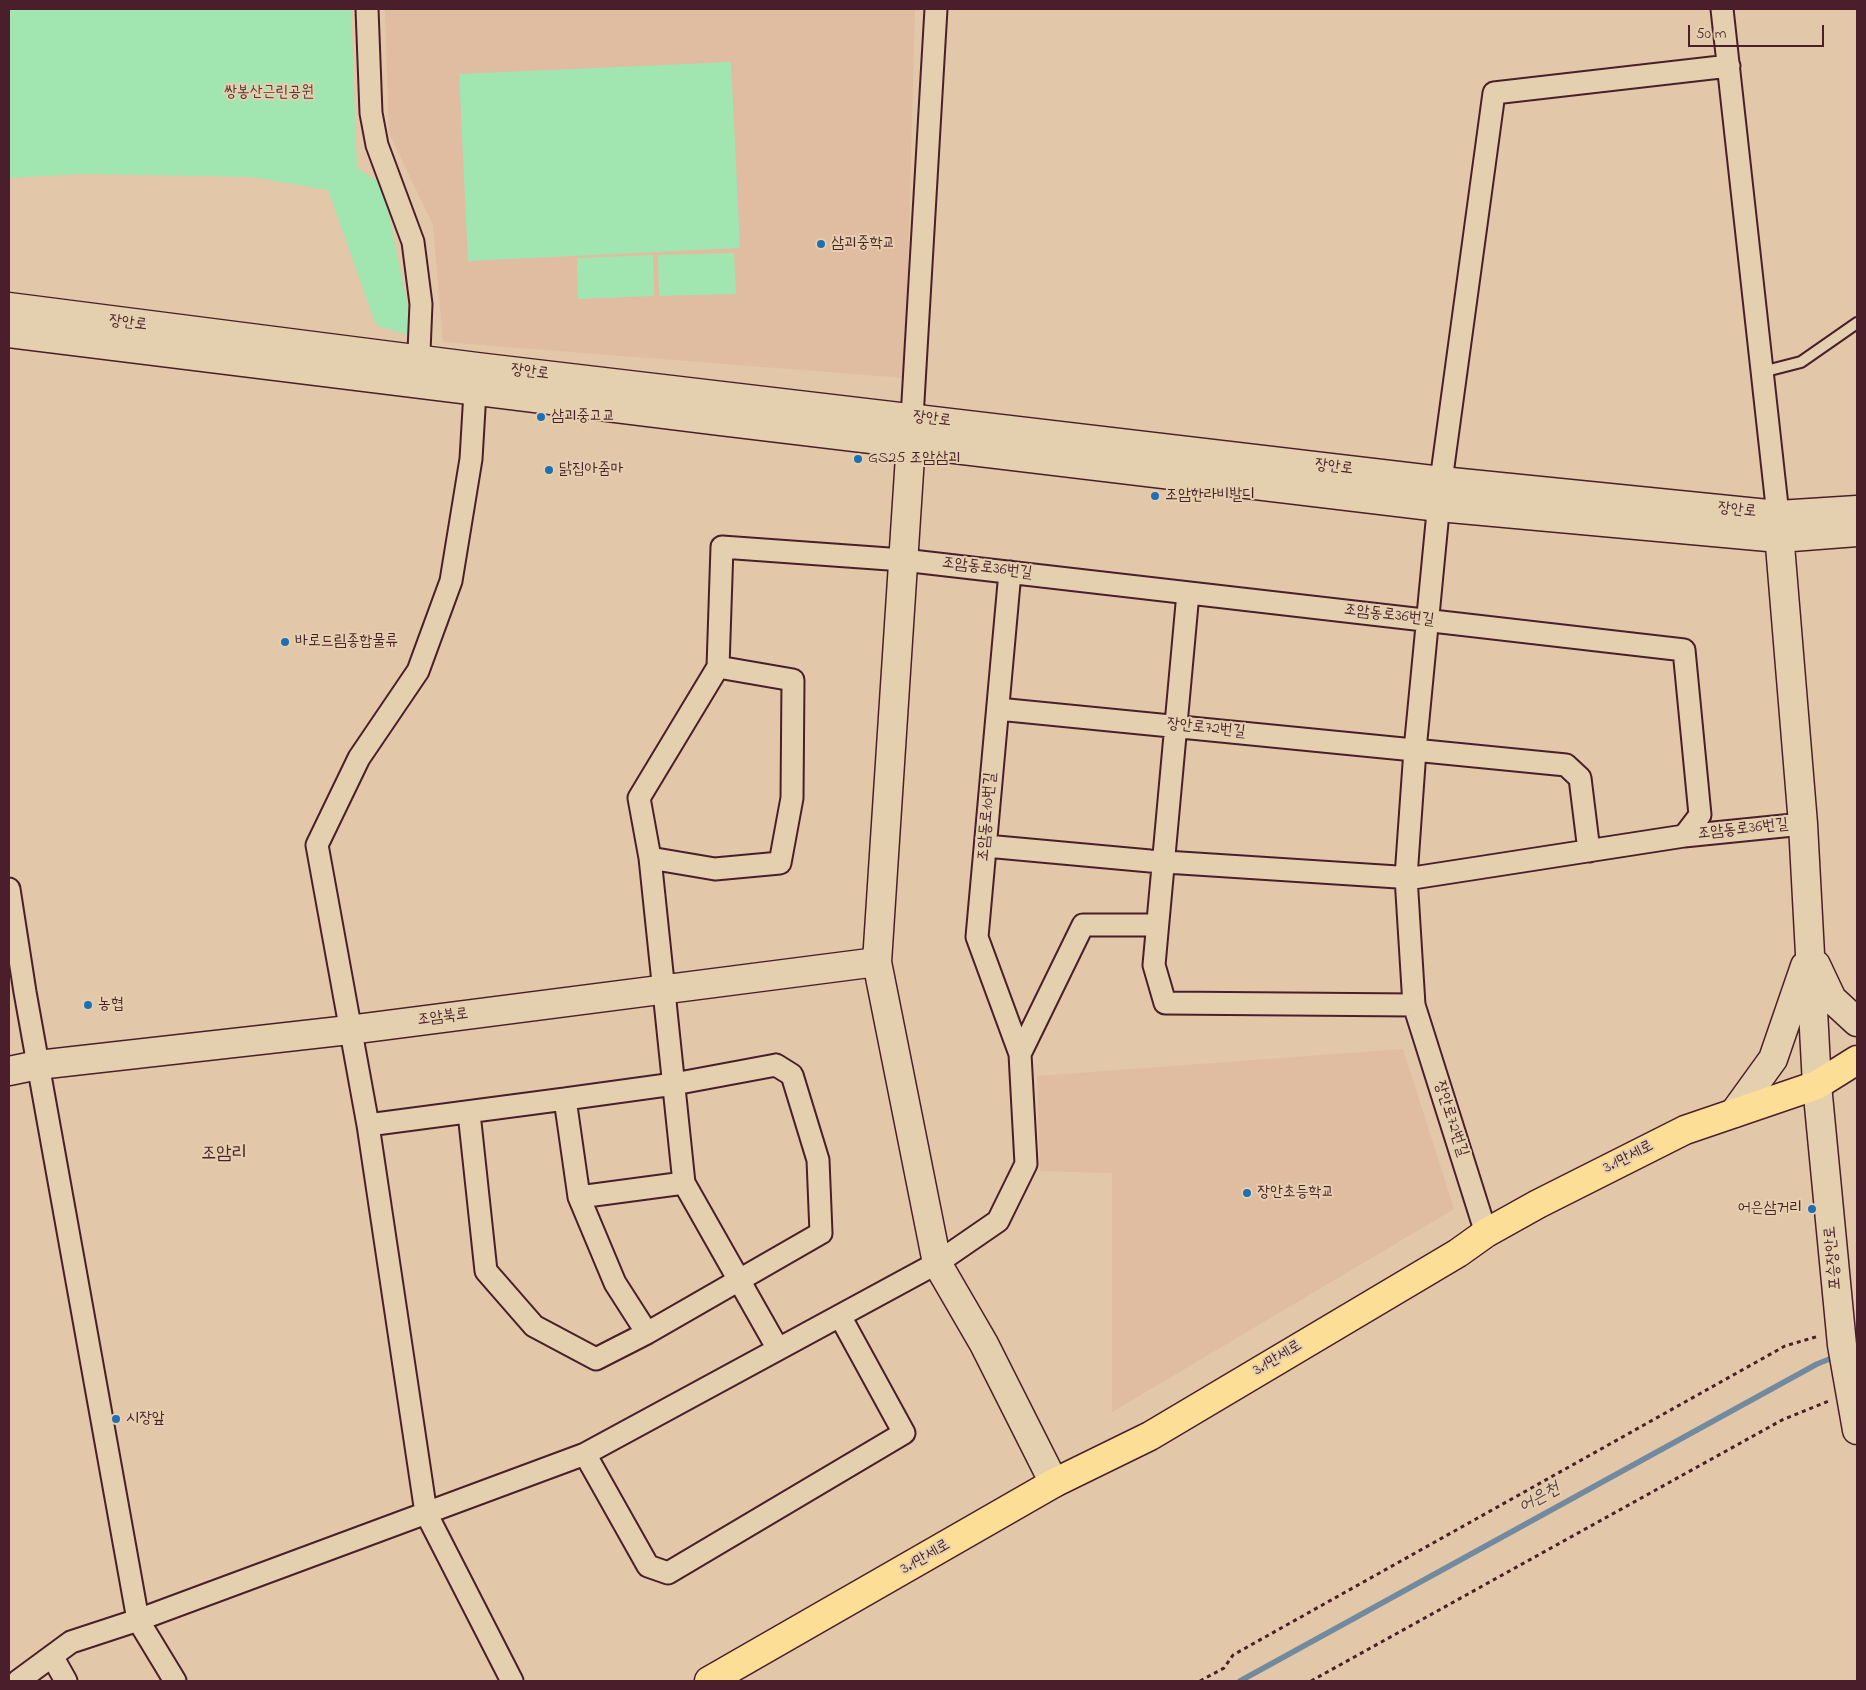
<!DOCTYPE html>
<html>
<head>
<meta charset="utf-8">
<style>
  body { margin:0 }
  #map { position:relative; width:1866px; height:1690px; overflow:hidden; background:#e2c7a8; font-family:"Indie Flower",sans-serif }
  canvas { display:block }
  .frame { position:absolute; inset:0; border:10px solid #4a1f2b; pointer-events:none }
  .scale { position:absolute; left:1688px; top:25px; width:136px; height:22px; box-sizing:border-box; border:2px solid #4a1f2b; border-top:0; padding-left:6px; font-size:15px; line-height:18px; white-space:nowrap; color:#4a1f2b; -webkit-text-stroke:4px #e4d0ae; paint-order:stroke }
</style>
</head>
<body>
<div id="map">
<canvas width="1866" height="1690"></canvas>
<div class="frame"></div>
<div class="scale">50 m</div>
</div>
<script>
const ctx = document.querySelector('canvas').getContext('2d');
ctx.lineJoin = 'round';
function fillPath(path, color) { ctx.fillStyle = color; ctx.fill(path, 'evenodd'); }
const poly = rows => new Path2D(rows.map(r => 'M' + r).join(''));
function stroke(path, color, width, dash) { ctx.strokeStyle = color; ctx.lineWidth = width; ctx.lineCap = dash ? 'butt' : 'round'; ctx.setLineDash(dash || []); ctx.stroke(path); }
function write(font, color, halo, rows, align = 'center') {
  ctx.font = font + ' "Indie Flower","Poor Story",sans-serif'; ctx.lineWidth = 4; ctx.setLineDash([]); ctx.textBaseline = 'middle'; ctx.strokeStyle = halo; ctx.fillStyle = color; for (const [text, x, y, turn = 0] of rows) {
    ctx.save(); ctx.translate(x, y); ctx.rotate((+turn || 0) * Math.PI / 180); ctx.textAlign = isNaN(turn) ? turn : align; if (halo) ctx.strokeText(text, 0, 0); ctx.fillText(text, 0, 0); ctx.restore();
  }
}
fillPath(poly([
  [385,9,915,9,905,378,443,342,433,225,389,133],
  [1403,1049,1454,1209,1112,1412,1112,1173,1040,1171,1037,1076]
]), '#e0bca1');
fillPath(poly([
  [9,9,351,9,357,168,383,185,414,337,376,325,328,190,251,177,83,174,9,178],
  [731,62,740,248,468,261,459,74],
  [734,253,736,294,659,296,658,255],
  [653,255,654,296,578,299,577,258]
]), '#a1e5b1');
stroke(poly([
  [1240,1681,1817,1364,1837,1356]
]), '#728aa0', 5.5);
const lane = poly([
  [1762,372,1801,362,1857,323]
]);
const street = poly([
  [367,9,371,113,377,145,413,242,421,304,418,375],
  [1722,9,1778,515],
  [476,375,471,459,451,581,418,671,359,758,317,845,368,1125,426,1513,512,1681],
  [912,418,936,9],
  [1188,593,1154,965,1165,1003,1414,1005,1406,877,1415,750,1441,481,1494,93,1729,66],
  [718,667,722,547,903,560,1684,650,1700,815,1684,836,1413,878,1150,861,986,846],
  [998,709,1566,765,1580,778,1589,851],
  [1684,836,1803,824],
  [650,858,715,869,780,863,792,798,793,680,718,667,639,798,650,858,684,1183,778,1349],
  [9,889,25,992,138,1620,175,1681],
  [1414,1005,1486,1233],
  [1020,1054,1083,925,1157,925],
  [776,1065,792,1075,818,1160,821,1233,647,1333,615,1283,579,1197,565,1099,674,1084,776,1065],
  [469,1113,486,1271,534,1326,596,1359,647,1333],
  [368,1125,565,1099],
  [579,1197,684,1183],
  [585,1454,648,1566,668,1573,904,1433,840,1316],
  [52,1656,66,1681],
  [18,1681,71,1642,138,1620,585,1454,937,1263,998,1221,1026,1164,1020,1054,977,937,1010,572]
]);
const secondary = poly([
  [9,307,477,367,1441,481,1778,515,1857,510],
  [9,333,721,421,1439,507,1779,538,1857,532],
  [912,426,877,962,937,1263,984,1344,1054,1483],
  [1778,521,1803,824,1817,1085,1842,1345,1857,1430],
  [1816,965,1832,999,1857,1022],
  [9,1071,38,1065,349,1030,877,962],
  [1734,1113,1773,1059,1805,966]
]);
const primary = poly([
  [709,1681,1054,1483,1150,1436,1458,1253,1486,1233,1538,1204,1685,1130,1817,1085,1857,1060]
]);
stroke(lane, '#4a1f2b', 14);
stroke(street, '#4a1f2b', 25);
stroke(secondary, '#4a1f2b', 31);
stroke(primary, '#4a1f2b', 31);
stroke(poly([
  [1200,1681,1224,1668,1233,1655,1785,1346,1819,1336],
  [1311,1681,1782,1420,1831,1400]
]), '#4a1f2b', 3, [4, 4]);
stroke(lane, '#e4d0ae', 10);
stroke(street, '#e4d0ae', 21);
stroke(secondary, '#e4d0ae', 28);
stroke(primary, '#fdde96', 28);
for (const [x, y, r, color] of [
  [821,244,5,"#1f6fb2"],
  [541,417,5,"#1f6fb2"],
  [858,459,5,"#1f6fb2"],
  [549,470,5,"#1f6fb2"],
  [1155,496,5,"#1f6fb2"],
  [285,642,5,"#1f6fb2"],
  [88,1005,5,"#1f6fb2"],
  [1247,1193,5,"#1f6fb2"],
  [1812,1209,5,"#1f6fb2"],
  [116,1419,5,"#1f6fb2"]
]) { const dot = new Path2D(); dot.arc(x, y, r, 0, 2 * Math.PI); ctx.fillStyle = color; ctx.fill(dot); stroke(dot, '#e4d0ae', 2); }
write('16px', '#533338', '#e4d0ae', [
  ["쌍봉산근린공원",269,93]
]);
write('16px', '#4a1f2b', '#e4d0ae', [
  ["삼괴중학교",831,244],
  ["삼괴중고교",551,417],
  ["GS25 조암삼괴",868,459],
  ["닭집아줌마",559,470],
  ["조암한라비발디",1165,496],
  ["바로드림종합물류",295,642],
  ["농협",98,1005],
  ["장안초등학교",1257,1193],
  ["어은삼거리",1802,1209,"right"],
  ["시장앞",126,1419]
], 'left');
write('16px', '#4a1f2b', '#e4d0ae', [
  ["장안로",128,324,7],
  ["장안로",530,373,7],
  ["장안로",932,420,7],
  ["장안로",1334,468,7],
  ["장안로",1737,511,6],
  ["조암동로36번길",987,569,7],
  ["조암동로36번길",1389,616,7],
  ["장안로72번길",1206,729,6],
  ["조암동로10번길",988,817,-85],
  ["조암동로36번길",1743,830,-6],
  ["조암북로",443,1018,-7],
  ["장안로72번길",1450,1119,72],
  ["3.1만세로",1629,1158,-27],
  ["포승장안로",1834,1258,-95],
  ["3.1만세로",1278,1359,-31],
  ["3.1만세로",926,1558,-30]
]);
write('italic 18px', '#543a48', '#e4d0ae', [
  ["어은천",1540,1499,-29]
]);
write('19px', '#4a1f2b', '#e4d0ae', [
  ["조암리",224,1155]
]);
</script>
</body>
</html>
